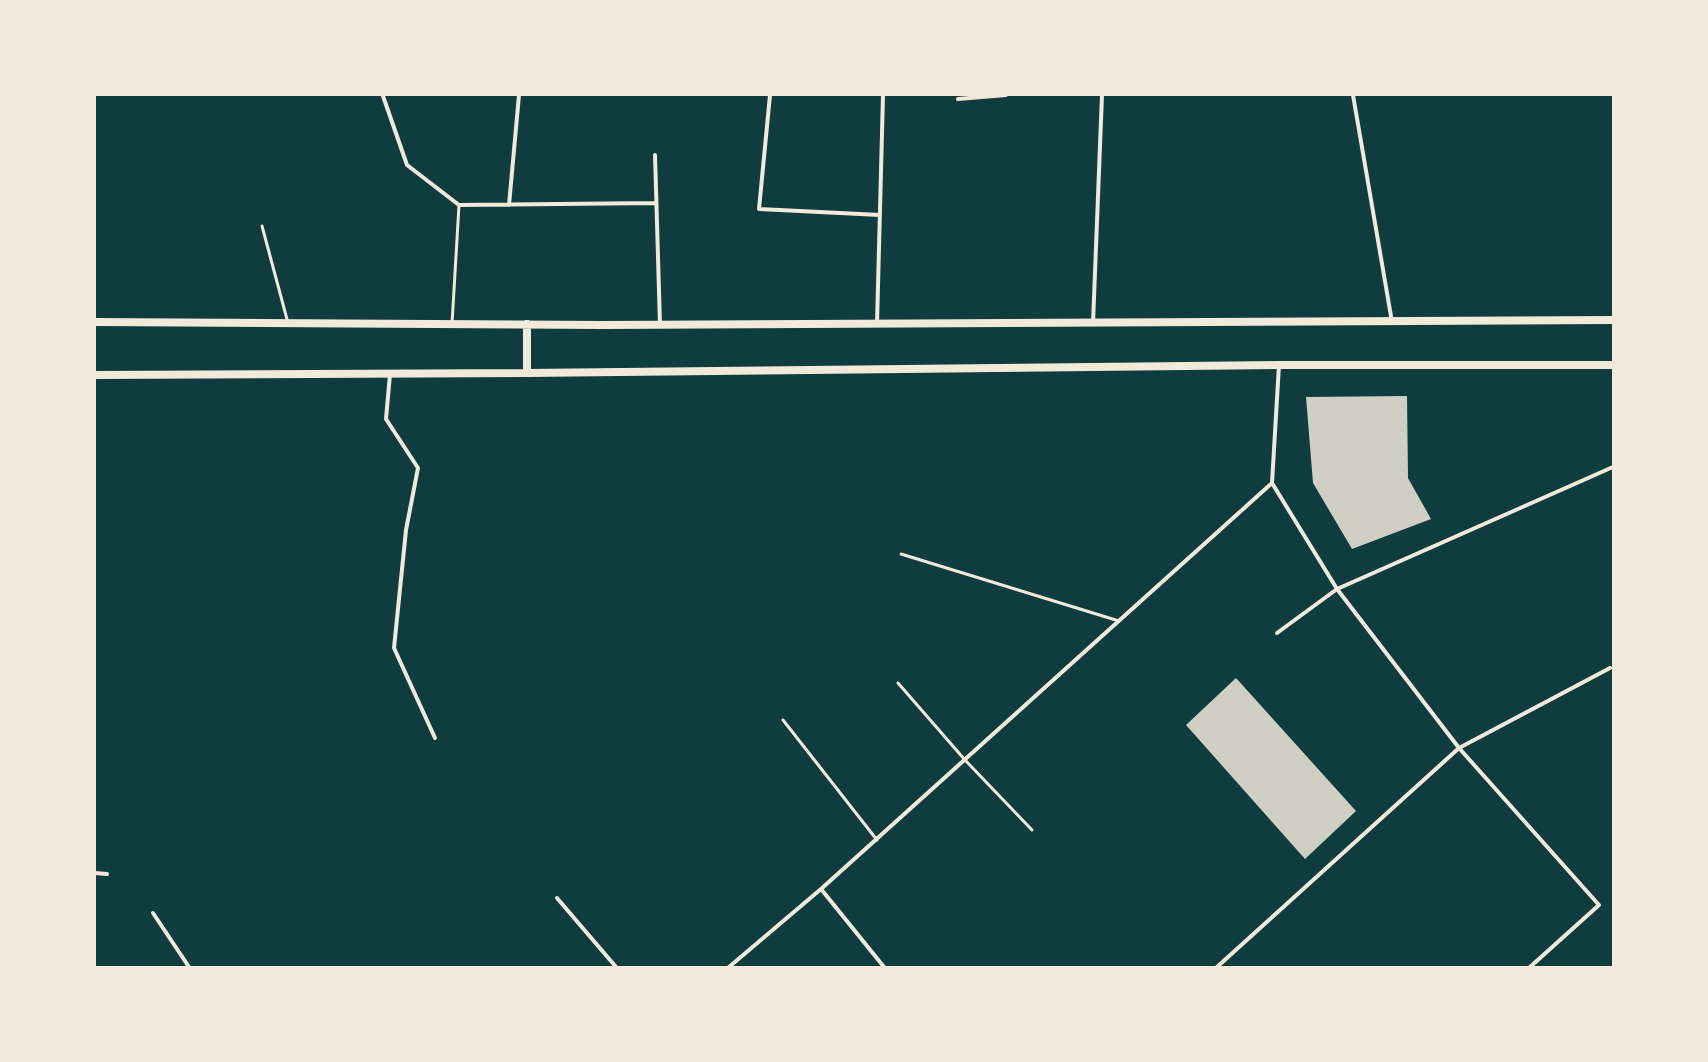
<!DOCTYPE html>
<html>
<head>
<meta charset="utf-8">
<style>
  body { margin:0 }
  #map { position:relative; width:1708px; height:1062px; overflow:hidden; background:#0f3d3e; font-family:"Times New Roman",serif }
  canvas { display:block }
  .frame { position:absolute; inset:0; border:96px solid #f1e9da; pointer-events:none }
</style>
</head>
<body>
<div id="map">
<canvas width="1708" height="1062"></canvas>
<div class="frame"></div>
</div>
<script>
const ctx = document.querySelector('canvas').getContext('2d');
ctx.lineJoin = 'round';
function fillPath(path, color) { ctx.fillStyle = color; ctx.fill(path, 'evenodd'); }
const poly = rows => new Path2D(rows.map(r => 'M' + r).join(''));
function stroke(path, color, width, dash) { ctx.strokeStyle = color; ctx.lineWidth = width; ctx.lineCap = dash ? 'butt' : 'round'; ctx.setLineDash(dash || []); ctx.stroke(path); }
fillPath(poly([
  [1407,396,1408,478,1431,519,1352,549,1313,483,1306,397],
  [1236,678,1356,811,1305,859,1186,725]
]), '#cfcfc3');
stroke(poly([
  [262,226,288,323],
  [452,324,459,205],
  [901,554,1119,621],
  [898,683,965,760,1032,830],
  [783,720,877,840]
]), '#f1e9da', 3);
stroke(poly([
  [770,95,759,209,880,215],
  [1353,95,1392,322],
  [383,96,407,165,459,205,656,203],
  [958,99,1006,95],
  [655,155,660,325],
  [509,205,519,95],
  [1093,323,1102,95],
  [877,324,883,95],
  [390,374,386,419,418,468,406,530,394,648,435,738],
  [1272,483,1337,589,1459,748,1599,905,1530,967],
  [1277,633,1337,589,1613,467],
  [95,873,107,874],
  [821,889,884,967],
  [557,898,616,967],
  [153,913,189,967],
  [729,967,821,889,1272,483,1279,365],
  [1217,967,1459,748,1610,668]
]), '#f1e9da', 4);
stroke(poly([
  [95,322,603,325,1613,320],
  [527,324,527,373],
  [95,375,527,373,1279,365,1613,365]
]), '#f1e9da', 8);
</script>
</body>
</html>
